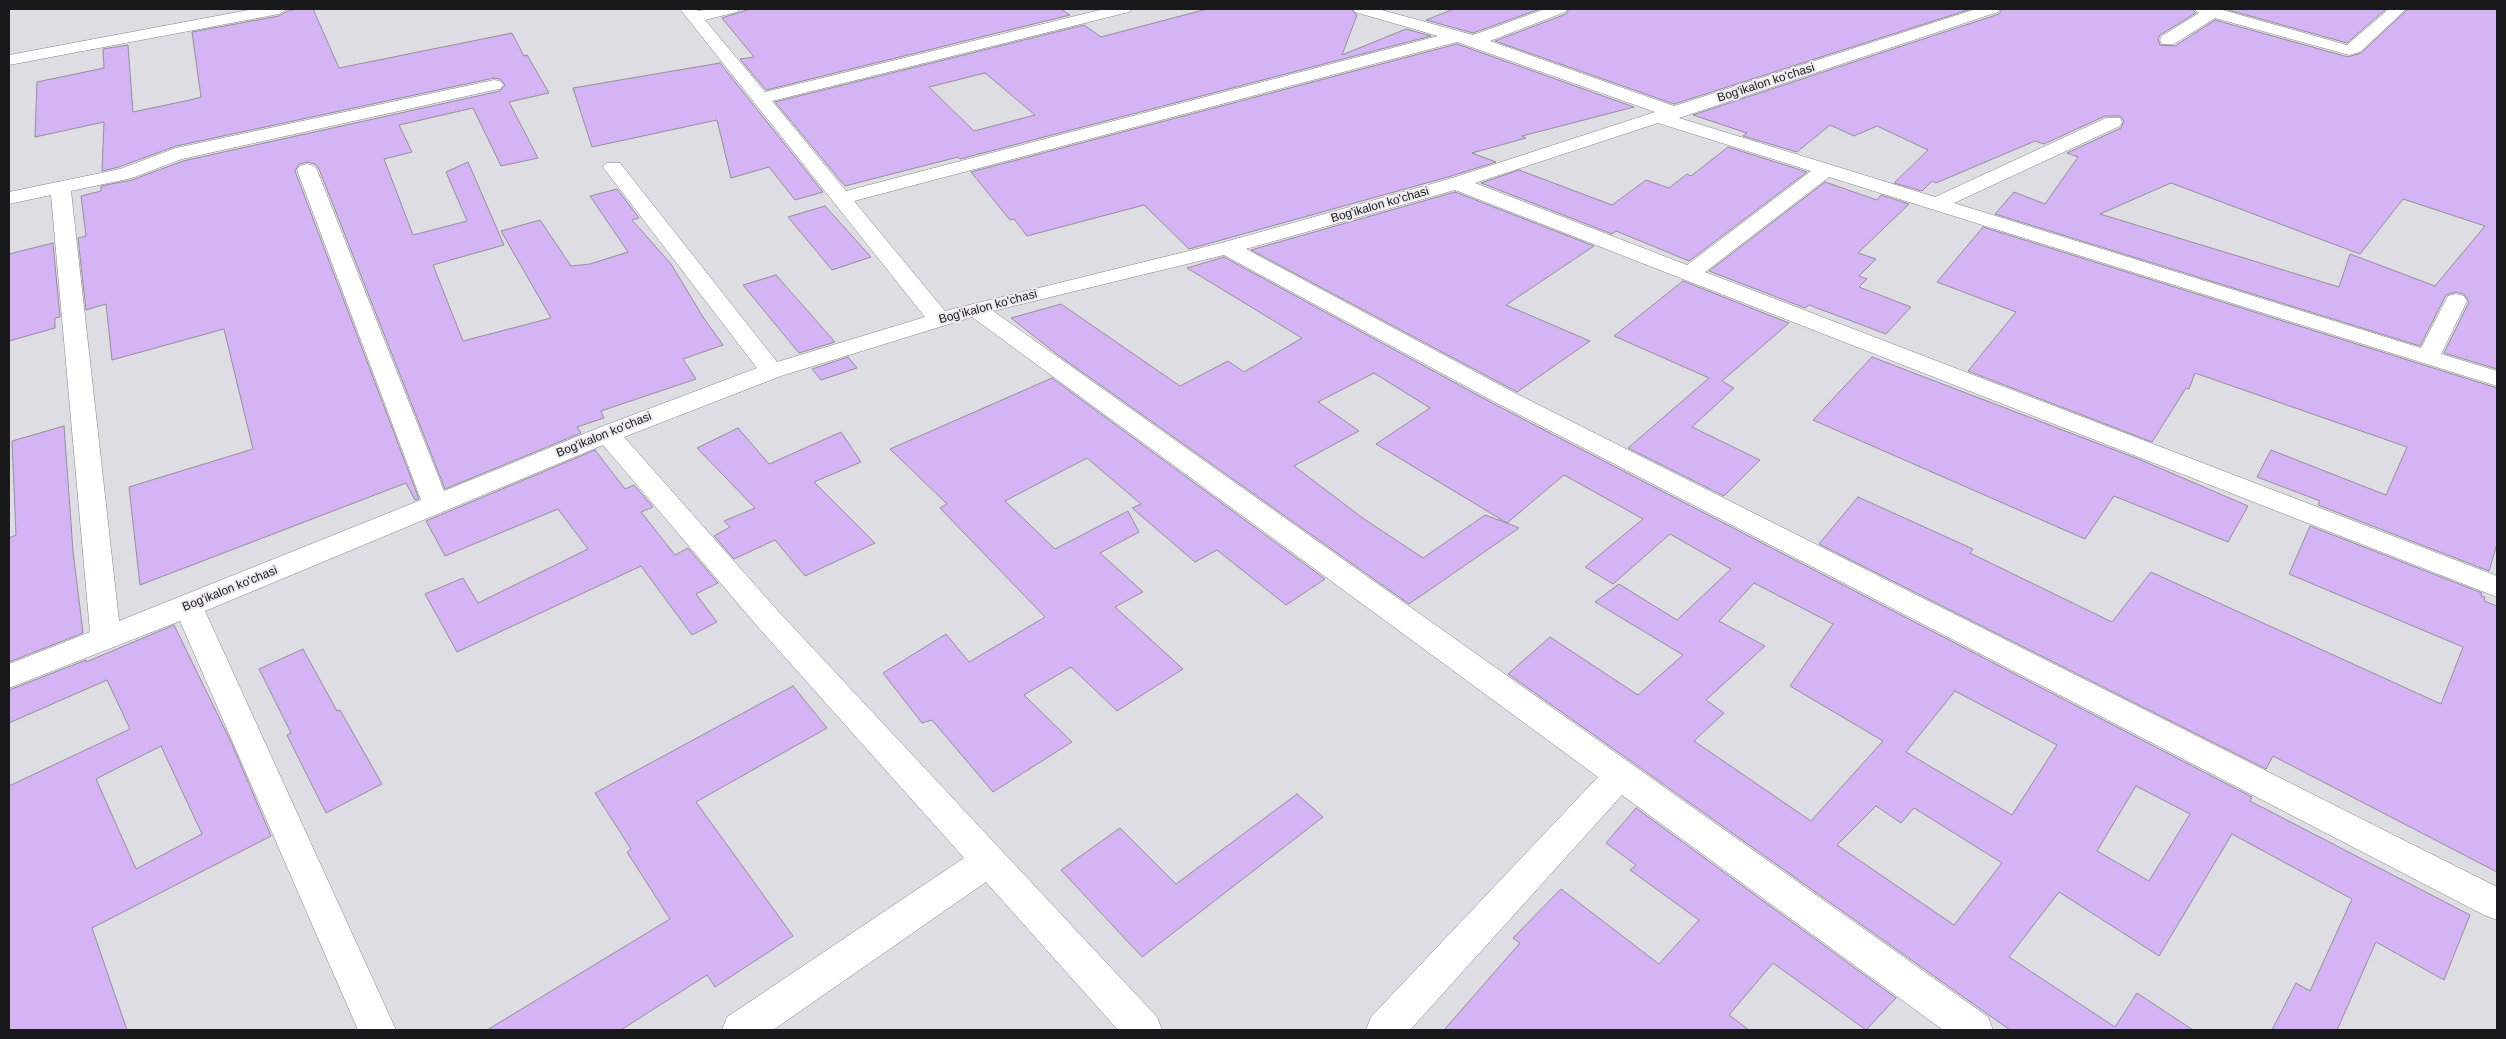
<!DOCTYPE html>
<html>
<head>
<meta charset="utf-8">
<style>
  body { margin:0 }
  #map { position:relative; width:2506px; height:1039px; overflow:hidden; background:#dedde3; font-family:Arial,sans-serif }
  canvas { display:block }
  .frame { position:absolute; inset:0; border:10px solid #19191b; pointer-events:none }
</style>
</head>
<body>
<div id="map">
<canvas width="2506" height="1039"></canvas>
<div class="frame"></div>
</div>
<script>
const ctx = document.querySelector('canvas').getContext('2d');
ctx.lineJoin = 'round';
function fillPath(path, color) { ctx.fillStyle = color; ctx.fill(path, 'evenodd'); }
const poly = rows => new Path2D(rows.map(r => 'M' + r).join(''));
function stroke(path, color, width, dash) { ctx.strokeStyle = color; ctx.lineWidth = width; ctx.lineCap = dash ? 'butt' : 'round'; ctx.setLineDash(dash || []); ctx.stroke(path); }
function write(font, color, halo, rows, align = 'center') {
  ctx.font = font + ' Arial,sans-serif'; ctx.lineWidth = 4; ctx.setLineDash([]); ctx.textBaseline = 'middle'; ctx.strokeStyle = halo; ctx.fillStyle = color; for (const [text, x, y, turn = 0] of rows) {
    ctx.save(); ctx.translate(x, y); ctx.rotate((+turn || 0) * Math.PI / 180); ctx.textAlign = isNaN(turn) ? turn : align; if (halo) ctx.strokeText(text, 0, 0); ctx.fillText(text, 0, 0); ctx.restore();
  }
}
const building = poly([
  [298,9,313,9,339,68,512,33,524,56,527,55,549,93,509,102,538,158,501,166,473,108,399,125,412,152,384,159,413,235,467,221,446,172,468,162,504,245,433,265,463,341,551,318,501,231,540,220,571,266,590,264,628,252,590,196,617,189,639,218,632,220,671,264,703,317,723,345,683,359,696,379,601,411,604,418,577,427,581,433,445,489,319,169,315,164,308,162,299,164,295,171,419,499,415,500,406,483,140,585,129,487,253,449,224,329,112,360,106,304,86,310,78,238,86,236,81,196,101,191,101,186,132,180,183,161,500,91,505,85,500,79,494,78,176,146,119,167,102,171,104,122,35,137,37,82,104,68,103,49,128,45,133,112,190,100,201,97,192,32,279,16,288,11,298,9],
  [750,9,1061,9,1070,15,766,90,740,59,754,57,722,18,750,9],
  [1207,9,1351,9,1357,15,1342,55,1406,29,1431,36,960,159,958,157,845,186,775,102,1084,25,1101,37,1207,9],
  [985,73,1035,115,974,131,929,87,985,73],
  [1454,9,1540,9,1473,33,1426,20,1454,9],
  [1569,9,1971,9,1674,104,1495,41,1566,14,1569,9],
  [2002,9,2192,9,2196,13,2160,35,2158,39,2160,45,2175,46,2215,20,2348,57,2361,53,2408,9,2497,9,2497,369,2444,353,2469,302,2464,294,2456,292,2446,295,2420,346,1995,214,2014,192,2045,204,2078,157,2067,153,2121,128,2124,121,2120,116,2105,116,2044,144,2035,141,1936,183,1932,181,1922,191,1894,183,1928,150,1877,126,1854,136,1830,125,1797,152,1743,136,1747,133,1693,115,1999,14,2002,9],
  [2171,183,2360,254,2403,199,2485,226,2435,286,2350,254,2339,287,2100,214,2171,183],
  [2225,9,2386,9,2347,43,2225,9],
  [1457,44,1634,107,1522,136,1526,138,1472,153,1496,162,1448,177,1189,249,1144,205,1027,236,1014,219,1010,220,971,172,1457,44],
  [720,63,823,192,795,200,769,167,731,178,717,120,592,147,573,88,720,63],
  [1728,147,1807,172,1689,261,1616,231,1612,234,1481,183,1519,170,1612,205,1646,180,1669,188,1687,174,1691,176,1728,147],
  [1825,182,1877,200,1881,195,1909,204,1858,253,1876,259,1859,276,1867,279,1859,287,1911,307,1886,334,1809,305,1805,308,1709,271,1825,182],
  [1455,192,1594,246,1506,305,1590,341,1517,392,1251,250,1455,192],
  [825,206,871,257,832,270,788,217,825,206],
  [1983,227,2497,388,2497,544,2489,571,2318,505,2320,501,2257,477,2271,450,2386,495,2407,447,2195,373,2189,389,2186,388,2152,442,1968,371,2016,312,1937,282,1983,227],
  [53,243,60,317,55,318,55,328,9,341,9,254,53,243],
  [1224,257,1494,404,2252,797,2250,801,2470,915,2444,980,2376,942,2337,1030,2272,1030,2296,983,2310,991,2352,899,2232,834,2159,956,2059,892,2009,957,2115,1027,2137,993,2193,1030,2010,1030,1508,674,1550,637,1638,695,1683,655,1595,602,1619,584,1677,620,1731,569,1670,534,1613,584,1585,567,1643,519,1564,475,1507,523,1519,528,1409,604,1058,355,1011,318,1061,304,1180,386,1228,361,1244,372,1302,338,1187,268,1224,257],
  [1374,373,1430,408,1376,444,1507,523,1485,515,1423,558,1364,519,1294,466,1359,431,1318,402,1374,373],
  [1754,583,1833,624,1790,686,1883,741,1811,821,1694,741,1724,713,1706,700,1765,646,1719,621,1754,583],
  [1955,691,2057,745,2012,815,1906,752,1955,691],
  [2136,786,2190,814,2149,881,2097,851,2136,786],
  [1876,806,1901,823,1914,808,2002,863,1954,925,1837,845,1876,806],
  [776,275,835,342,799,353,743,285,776,275],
  [1683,281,1789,323,1722,381,1734,388,1692,427,1760,460,1724,496,1628,448,1709,378,1614,336,1683,281],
  [848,357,857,368,821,380,812,369,848,357],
  [1872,357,2141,460,2248,506,2228,542,2114,496,2085,539,1813,420,1872,357],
  [1052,378,1325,579,1286,605,1217,550,1195,562,1132,508,1141,504,1087,458,1005,501,1055,549,1128,511,1139,532,1100,553,1143,592,1115,607,1183,669,1117,711,1071,667,1024,695,1072,742,993,792,932,720,922,723,883,673,946,634,969,662,1045,617,940,508,947,504,890,449,1052,378],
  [64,426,73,551,83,633,9,662,9,538,16,535,12,441,64,426],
  [738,428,769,464,841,432,861,462,814,482,875,543,805,576,775,540,734,559,714,536,730,527,724,521,755,508,697,448,738,428],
  [595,450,625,489,634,485,653,507,641,512,675,555,688,548,718,583,696,594,717,622,692,635,641,566,457,652,425,594,463,578,478,603,588,549,558,509,445,556,426,521,595,450],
  [1858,497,1973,549,1970,553,2112,622,2151,572,2441,704,2463,647,2289,574,2310,526,2482,593,2481,596,2485,597,2484,601,2497,606,2497,872,2273,756,2266,769,1819,544,1858,497],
  [174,625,232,744,271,836,92,928,127,1030,9,1030,9,786,130,729,107,680,9,723,9,690,86,660,86,662,174,625],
  [161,746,202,834,136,869,96,779,161,746],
  [303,649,337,711,340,710,382,784,326,813,287,735,291,733,259,669,303,649],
  [793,686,827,728,696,802,793,936,715,987,707,975,621,1030,487,1030,670,919,627,852,631,849,595,793,793,686],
  [1297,794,1323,817,1142,957,1061,870,1120,828,1176,884,1297,794],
  [1636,808,1896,998,1866,1030,1773,963,1729,1015,1749,1030,1444,1030,1520,943,1513,938,1561,889,1659,964,1699,920,1630,870,1636,865,1606,843,1636,808]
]);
fillPath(building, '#d4b4f5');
stroke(building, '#939095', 1);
const minor = poly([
  [254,9,287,9,279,14,9,65,9,55,254,9],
  [680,9,696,9,698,11,710,9,739,9,737,12,705,20,765,92,1104,9,1131,9,1129,12,772,101,846,191,1438,36,1355,12,1353,9,1378,9,1473,35,1545,9,1567,9,1565,12,1490,41,1674,106,1976,9,2000,9,1998,12,1679,118,1935,197,2106,118,2120,118,2122,122,2120,126,1954,203,2421,348,2448,296,2456,294,2464,296,2467,301,2441,354,2497,371,2497,386,1829,177,1705,272,2497,576,2497,597,1455,190,1246,249,1513,392,2497,887,2497,920,2484,915,1495,402,1224,255,993,311,1988,1017,1993,1030,1943,1030,1622,795,1410,1030,1366,1030,1371,1017,1598,777,972,317,781,376,624,437,778,611,1157,1017,1162,1030,1118,1030,986,882,773,1030,722,1030,727,1017,964,858,758,627,603,445,205,611,396,1030,358,1030,180,621,9,688,9,664,90,632,51,195,9,204,9,192,120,169,176,148,494,80,500,81,503,85,500,89,494,90,182,159,132,178,71,191,119,621,421,500,297,170,300,166,307,164,314,166,317,170,444,491,598,428,757,368,606,171,603,167,606,163,620,163,777,362,925,317,680,9],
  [1457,42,1655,112,1449,179,1221,243,945,311,854,201,1457,42],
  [1658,123,1811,171,1687,265,1475,183,1658,123],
  [2194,9,2219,9,2347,45,2389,9,2406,9,2360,52,2349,55,2215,18,2174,44,2162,44,2160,40,2162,36,2199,13,2194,9]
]);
stroke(minor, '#848388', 1);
fillPath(minor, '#fff');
write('12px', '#19191b', '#eceaf0', [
  ["Bog'ikalon ko'chasi",1766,83,-18],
  ["Bog'ikalon ko'chasi",1380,205,-16],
  ["Bog'ikalon ko'chasi",988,307,-15],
  ["Bog'ikalon ko'chasi",604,435,-22],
  ["Bog'ikalon ko'chasi",230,589,-22]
]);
</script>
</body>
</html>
